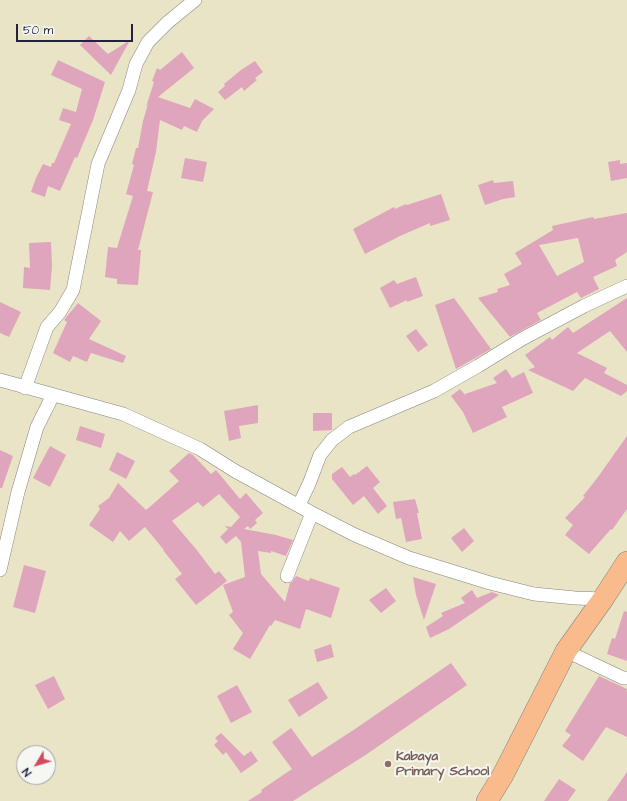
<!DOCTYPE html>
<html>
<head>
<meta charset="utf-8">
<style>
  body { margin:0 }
  #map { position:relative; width:627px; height:801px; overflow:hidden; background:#e9e4c6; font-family:"Architects Daughter",sans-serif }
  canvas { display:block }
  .north { position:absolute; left:16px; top:745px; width:40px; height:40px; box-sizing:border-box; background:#f6f6f2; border:1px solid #a1a1a9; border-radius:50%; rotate:232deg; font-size:11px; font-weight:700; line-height:16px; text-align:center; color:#22223b }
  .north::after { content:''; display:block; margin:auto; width:14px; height:18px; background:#d1495b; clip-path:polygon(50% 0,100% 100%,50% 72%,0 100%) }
  .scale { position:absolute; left:16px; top:24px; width:117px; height:18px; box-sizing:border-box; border:2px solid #22223b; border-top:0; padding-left:5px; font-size:12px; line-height:14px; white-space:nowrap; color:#22223b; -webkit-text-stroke:3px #f6f6f2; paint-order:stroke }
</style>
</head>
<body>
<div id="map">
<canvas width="627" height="801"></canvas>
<div class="north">N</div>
<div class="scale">50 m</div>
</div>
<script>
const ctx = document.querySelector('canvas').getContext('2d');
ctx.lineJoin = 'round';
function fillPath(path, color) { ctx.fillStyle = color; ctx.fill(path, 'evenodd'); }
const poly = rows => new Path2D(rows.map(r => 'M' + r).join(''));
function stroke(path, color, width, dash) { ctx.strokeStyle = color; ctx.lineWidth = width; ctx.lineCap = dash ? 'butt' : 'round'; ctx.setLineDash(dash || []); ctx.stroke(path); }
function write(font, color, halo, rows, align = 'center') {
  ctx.font = font + ' "Architects Daughter",sans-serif'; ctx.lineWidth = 4; ctx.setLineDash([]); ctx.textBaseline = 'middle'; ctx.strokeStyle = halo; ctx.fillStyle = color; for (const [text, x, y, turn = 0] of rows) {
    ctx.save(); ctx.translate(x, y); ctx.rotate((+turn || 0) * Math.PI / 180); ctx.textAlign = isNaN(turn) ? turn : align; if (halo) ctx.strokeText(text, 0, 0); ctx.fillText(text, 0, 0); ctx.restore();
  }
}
fillPath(poly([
  [89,36,108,54,130,40,111,75,80,45],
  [182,52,194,68,158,97,190,108,195,99,214,109,202,121,197,132,184,126,182,130,160,120,156,152,147,191,153,192,138,250,141,250,138,285,117,284,117,279,105,277,108,247,117,248,133,196,126,194,134,165,132,164,136,148,138,148,143,121,148,104,146,107,154,82,152,81,157,68,160,70],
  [58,60,105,82,93,120,77,158,75,157,60,191,48,186,45,197,31,192,36,178,43,164,51,167,52,163,54,163,71,124,59,120,63,108,76,112,82,89,51,75],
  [255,61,263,72,255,78,257,80,244,91,242,87,225,100,218,92,225,86,224,84,241,70],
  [185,158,207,162,203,182,181,178],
  [620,160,620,164,627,163,627,178,611,181,608,162],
  [493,180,494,183,513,181,515,197,503,199,485,205,478,185],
  [441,194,450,220,430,226,430,223,400,236,365,254,353,229,394,207,395,209,406,204,407,205],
  [627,213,627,252,615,260,617,266,593,277,599,289,581,298,577,292,537,313,541,320,510,337,478,298,498,292,497,289,510,285,504,274,522,264,515,253,553,230,552,226,593,217,594,219],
  [578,238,584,262,557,276,539,245],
  [51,242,52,266,50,290,23,288,24,267,30,268,29,243],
  [416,277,423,296,407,302,407,300,390,308,380,288,394,280,397,284],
  [454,298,491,349,456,369,435,305],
  [627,298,627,352,610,331,577,353,607,368,604,373,627,385,627,391,621,396,585,378,573,391,528,370,535,367,525,355,550,337,552,340,568,327,573,333],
  [0,302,21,312,9,337,0,333],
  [78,303,101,321,89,339,126,356,123,363,91,353,87,362,73,356,70,362,53,353,67,322,64,320],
  [416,329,428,345,418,352,406,336],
  [506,369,512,378,524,372,533,393,502,407,507,417,473,433,463,412,451,396,460,389,466,396,465,394,497,383,493,378],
  [258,405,258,423,239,426,241,438,229,441,224,411],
  [313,413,332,413,332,430,313,431],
  [80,426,105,434,101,448,76,440],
  [627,436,627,509,612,530,611,529,589,554,565,535,573,525,565,518,585,497,583,496,598,477],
  [50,446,66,455,50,487,33,478],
  [0,450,13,456,2,488,0,488],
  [117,452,135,461,126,479,109,470],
  [189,453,193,455,211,474,216,470,240,499,246,493,263,513,255,520,257,523,250,529,248,526,244,529,276,535,293,540,286,556,271,551,271,553,258,551,261,574,285,602,290,583,292,582,296,576,309,581,310,578,340,588,331,618,306,609,300,629,275,620,271,626,270,625,250,659,233,649,243,633,229,615,233,612,223,585,245,577,241,542,236,536,226,544,220,537,228,529,225,526,231,527,240,517,219,494,203,507,198,502,172,521,196,549,215,574,219,571,227,581,196,605,175,579,182,574,163,550,164,550,145,527,129,541,120,531,113,542,89,525,100,509,98,506,109,498,118,483,146,510,152,505,179,481,169,471],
  [367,466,380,482,373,488,387,506,378,514,364,496,353,505,332,479,332,474,342,467,350,477,354,474,355,475],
  [415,499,419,513,417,513,422,539,406,542,401,518,396,519,393,502],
  [464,528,474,541,462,552,451,538],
  [24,565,46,571,35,613,13,607],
  [413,577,436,584,424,620,416,595],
  [386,588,396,601,381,613,369,600],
  [472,590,477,598,492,592,499,595,449,629,430,638,426,627,443,616,441,613,465,603,461,598],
  [624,611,627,612,627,661,607,654,612,638,615,639],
  [331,644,334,657,317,662,314,650],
  [451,663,467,685,367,754,293,801,248,801,262,792,261,790,292,769,272,742,291,728,312,757,355,729],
  [54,676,65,699,48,709,35,685],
  [599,676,627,689,627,737,606,727,583,761,562,746,571,735,565,731],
  [318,682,328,698,299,717,288,700],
  [237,685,252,712,231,723,217,696],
  [221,733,244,756,251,751,258,761,241,773,226,752,223,755,214,745,218,741,215,738],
  [627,772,627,801,607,801],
  [559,779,576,790,568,801,544,801]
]), '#dea5bc');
const minor = poly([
  [0,380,123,414,200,449,235,471,312,513,355,535,409,558,490,583,534,594,575,598,603,599],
  [25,388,47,327,60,312,73,290,98,164,129,90,136,64,148,42,168,22,195,0],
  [299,505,309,484,320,455,332,440,349,427,434,391,478,366,522,339,584,306,627,286],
  [0,570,18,492,37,427,53,395],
  [287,576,312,513],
  [566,651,623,678,627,678]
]);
const primary = poly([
  [487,801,503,775,566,651,603,599,627,562]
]);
stroke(minor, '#868380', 14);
stroke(primary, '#868380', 22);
stroke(minor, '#fff', 13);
stroke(primary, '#fabb8c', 21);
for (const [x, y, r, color] of [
  [388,764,4,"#8d6e63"]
]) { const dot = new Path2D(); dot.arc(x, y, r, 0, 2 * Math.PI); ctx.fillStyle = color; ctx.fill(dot); stroke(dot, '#f6f6f2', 1.5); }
write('bold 13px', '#785e54', '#f6f6f2', [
  ["Kabaya",396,757],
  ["Primary School",396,772]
], 'left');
</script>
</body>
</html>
